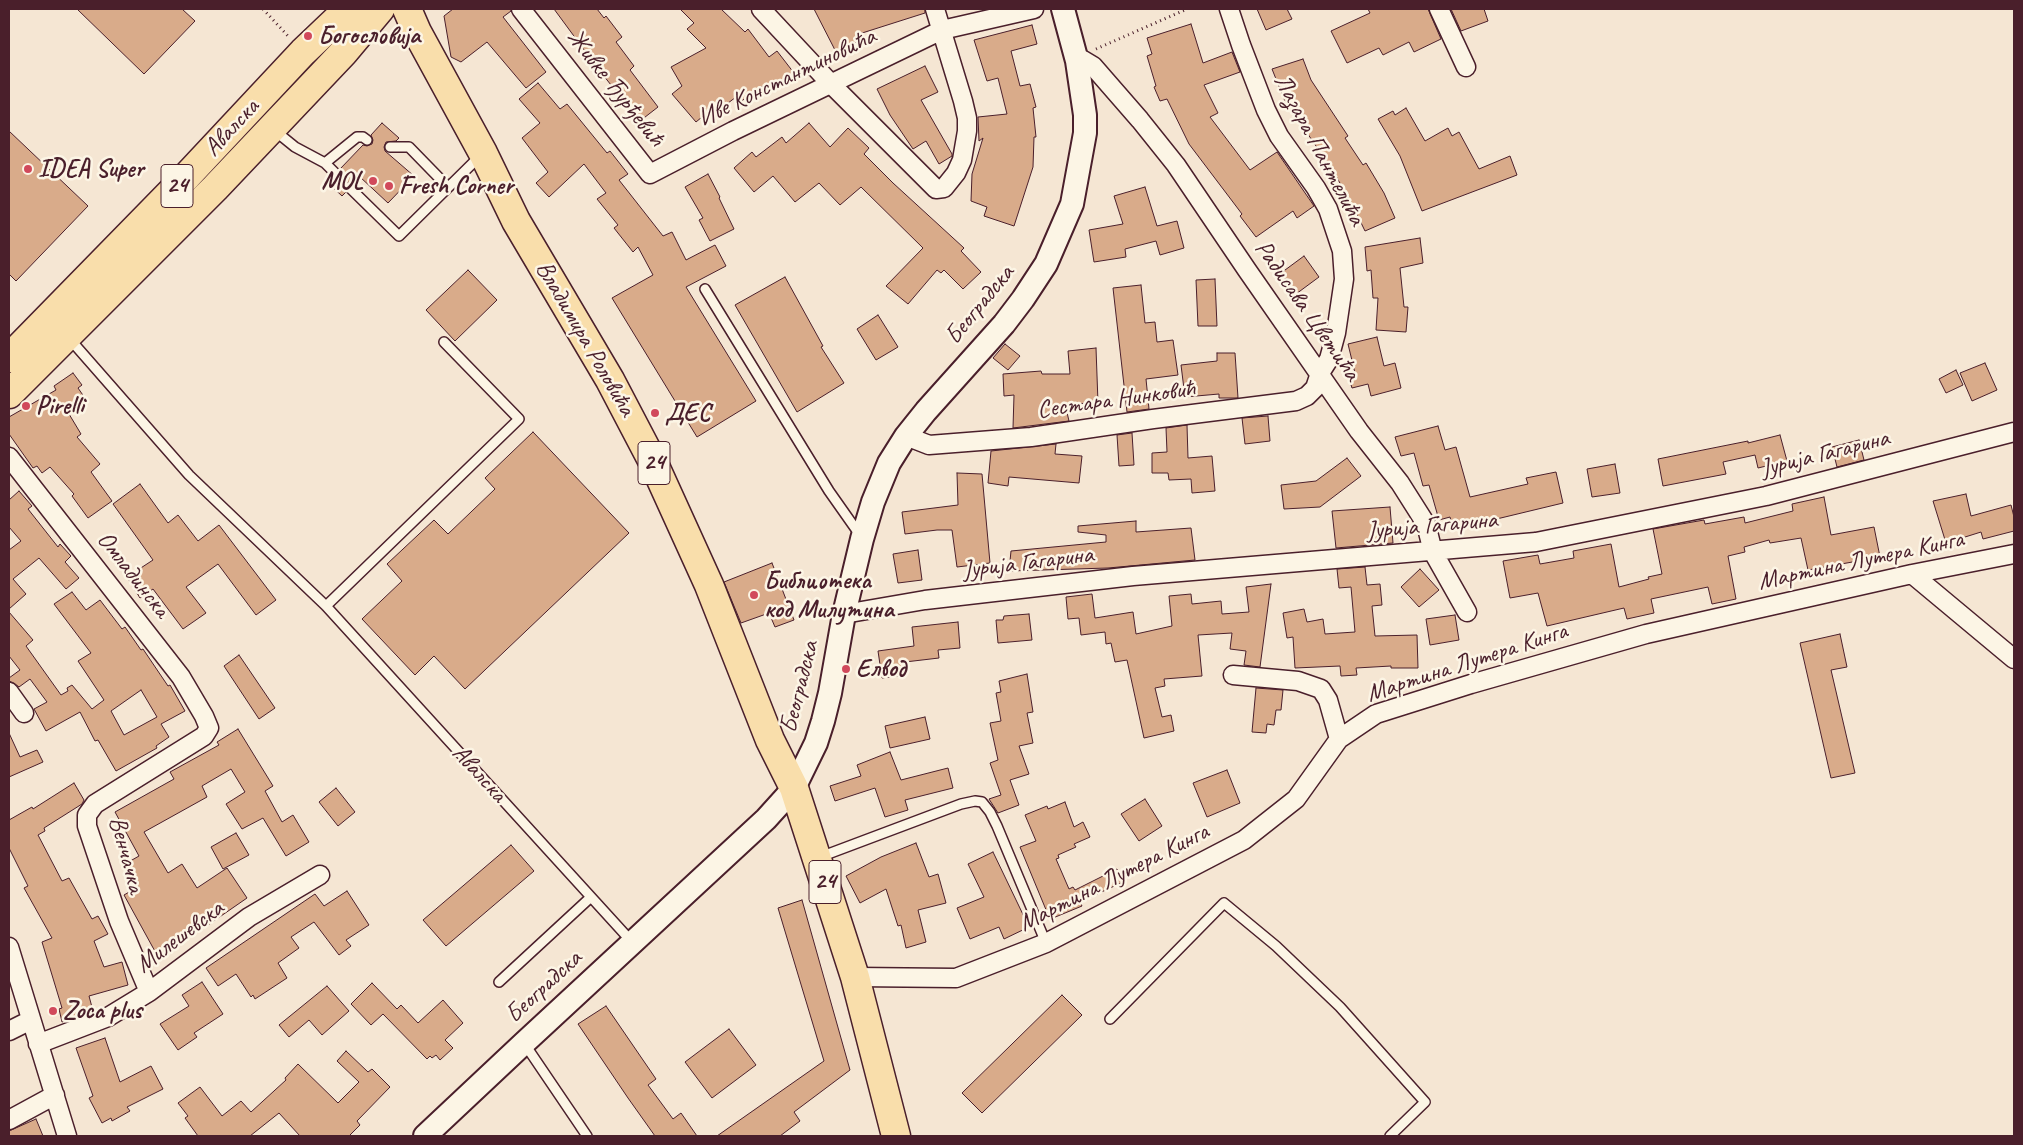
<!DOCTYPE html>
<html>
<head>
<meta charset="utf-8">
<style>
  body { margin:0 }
  #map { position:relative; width:2023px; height:1145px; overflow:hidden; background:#f5e6d3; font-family:Caveat,sans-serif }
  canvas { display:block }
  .frame { position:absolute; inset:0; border:10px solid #4a1f2b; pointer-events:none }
</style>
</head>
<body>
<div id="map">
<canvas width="2023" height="1145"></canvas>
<div class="frame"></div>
</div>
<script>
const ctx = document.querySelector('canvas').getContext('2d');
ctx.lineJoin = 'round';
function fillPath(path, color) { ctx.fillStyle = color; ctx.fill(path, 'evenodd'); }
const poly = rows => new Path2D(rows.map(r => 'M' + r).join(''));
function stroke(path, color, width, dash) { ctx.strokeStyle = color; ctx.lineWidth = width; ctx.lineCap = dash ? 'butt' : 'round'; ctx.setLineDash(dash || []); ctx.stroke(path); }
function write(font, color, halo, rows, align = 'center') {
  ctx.font = font + ' Caveat,sans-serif'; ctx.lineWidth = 5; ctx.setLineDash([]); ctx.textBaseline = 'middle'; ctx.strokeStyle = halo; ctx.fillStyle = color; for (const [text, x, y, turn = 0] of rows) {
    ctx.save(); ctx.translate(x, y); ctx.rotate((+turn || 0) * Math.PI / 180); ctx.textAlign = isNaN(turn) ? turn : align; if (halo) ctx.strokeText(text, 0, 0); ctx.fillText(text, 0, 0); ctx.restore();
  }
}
const building = poly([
  [77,9,182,9,195,21,144,74,77,9],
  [453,9,511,9,511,11,503,17,546,72,526,88,487,42,461,62,451,57,444,16,453,9],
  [554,9,597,9,604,18,606,16,622,37,616,42,634,66,630,70,658,107,640,121,612,84,611,85,596,66,554,9],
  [680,9,721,9,745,32,748,29,769,57,777,51,794,73,771,90,766,84,740,102,736,97,711,116,708,112,696,122,672,94,682,86,671,67,706,48,687,29,694,23,680,9],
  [814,9,925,9,925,13,859,34,862,39,836,52,814,9],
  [1257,9,1287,9,1292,19,1266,30,1257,9],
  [1368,9,1428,9,1441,39,1414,52,1409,42,1383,55,1379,48,1347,63,1331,31,1370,13,1368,9],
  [1451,9,1484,9,1488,21,1461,31,1451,9],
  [1191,24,1203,63,1232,52,1240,72,1204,85,1218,113,1210,117,1250,170,1277,152,1314,206,1297,218,1293,211,1256,237,1240,216,1242,214,1189,144,1167,99,1160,101,1154,87,1156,86,1147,56,1152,54,1147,38,1191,24],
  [1032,25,1037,44,1011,51,1020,86,1030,84,1036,107,1033,108,1036,137,1034,137,1033,167,1014,226,984,216,987,207,971,201,972,174,983,138,979,141,978,117,1007,114,998,78,987,81,974,40,1032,25],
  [1303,59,1311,80,1348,136,1345,138,1363,165,1366,163,1384,193,1395,218,1365,231,1352,204,1333,171,1284,99,1272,69,1303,59],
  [925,66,938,92,921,100,952,154,952,156,939,164,926,141,913,149,890,115,877,89,925,66],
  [538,83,560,109,567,104,607,153,610,151,628,174,619,180,663,236,672,232,686,260,715,245,726,266,686,287,756,401,697,437,612,298,653,275,638,247,633,252,614,228,618,225,597,199,606,193,584,164,549,197,536,183,548,172,522,138,540,123,519,99,538,83],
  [1406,108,1425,141,1448,128,1452,136,1459,132,1479,169,1510,156,1517,175,1422,211,1400,156,1378,119,1393,111,1395,115,1406,108],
  [382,123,399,138,396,141,386,142,384,147,385,151,414,176,388,203,360,177,354,183,349,182,345,184,344,189,346,192,342,196,327,182,331,178,336,179,340,177,341,172,340,169,363,145,367,146,372,144,373,140,371,135,382,123],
  [809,123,830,147,848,128,869,148,864,154,893,183,964,248,961,251,981,272,963,289,944,270,941,273,937,270,908,304,886,286,923,248,861,187,840,205,819,183,795,202,773,176,754,192,734,168,752,152,756,157,782,137,786,143,809,123],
  [9,131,88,206,16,281,9,274,9,131],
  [708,174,720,197,719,198,734,229,710,241,699,220,703,218,685,187,708,174],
  [1145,187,1157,226,1177,221,1184,248,1160,255,1156,241,1125,249,1126,257,1094,262,1089,230,1123,224,1114,196,1145,187],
  [1420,238,1423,263,1400,268,1404,307,1408,307,1406,332,1376,330,1378,298,1373,298,1371,270,1367,271,1365,247,1420,238],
  [1304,256,1319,277,1296,294,1281,273,1304,256],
  [468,270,497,300,455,341,426,310,468,270],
  [785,277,823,346,821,347,844,383,797,412,735,305,785,277],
  [1215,279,1217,326,1198,326,1196,280,1215,279],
  [1141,285,1145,323,1155,322,1157,342,1173,340,1178,375,1146,379,1149,409,1127,412,1113,288,1141,285],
  [878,315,898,347,876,360,857,329,878,315],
  [1377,337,1384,366,1395,363,1401,388,1371,396,1368,384,1352,388,1348,375,1355,373,1348,344,1377,337],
  [1005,344,1020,356,1008,370,993,358,1005,344],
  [1096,348,1098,403,1065,404,1069,421,1013,428,1014,395,1004,396,1003,374,1041,371,1042,374,1070,374,1068,351,1096,348],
  [1217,353,1235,353,1238,398,1219,398,1219,394,1185,397,1181,365,1217,361,1217,353],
  [1985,363,1997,390,1972,401,1960,373,1985,363],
  [1956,370,1963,385,1946,393,1939,379,1956,370],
  [73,373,82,385,78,388,87,401,69,414,81,434,77,437,100,464,91,472,112,501,88,518,72,496,74,494,50,467,42,473,37,466,33,468,9,434,9,417,56,390,54,386,73,373],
  [1268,416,1270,441,1245,444,1242,418,1268,416],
  [1187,425,1188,458,1212,456,1215,491,1192,493,1191,479,1169,480,1168,473,1152,473,1152,453,1167,452,1166,428,1187,425],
  [1438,426,1445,450,1456,447,1470,497,1528,484,1526,478,1556,472,1563,503,1480,523,1479,518,1452,525,1450,517,1439,520,1429,485,1423,486,1414,453,1401,456,1395,437,1438,426],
  [533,432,629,533,465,689,434,656,415,675,362,619,402,581,387,564,434,520,448,534,495,489,485,478,533,432],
  [1132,433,1134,465,1119,466,1117,435,1132,433],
  [1780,435,1787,461,1758,468,1755,455,1723,462,1726,474,1663,486,1658,459,1748,441,1748,443,1780,435],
  [1859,440,1864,460,1837,467,1832,447,1859,440],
  [1056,444,1055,454,1082,456,1079,483,1009,477,1008,486,988,483,991,451,1056,444],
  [1347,458,1361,476,1320,507,1284,509,1281,485,1316,481,1347,458],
  [1615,464,1620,493,1592,497,1587,469,1615,464],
  [957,473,982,474,990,563,957,567,952,530,937,530,905,534,902,512,958,505,957,473],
  [140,484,168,523,178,515,198,541,219,525,276,600,256,615,218,564,186,587,206,613,183,629,153,589,140,598,127,577,153,560,113,504,140,484],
  [19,491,32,506,28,509,58,547,60,544,71,556,65,562,79,578,66,589,39,558,13,579,26,594,9,609,9,550,21,541,9,527,9,500,19,491],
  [1966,494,1971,516,2011,505,2014,517,2014,531,1983,539,1981,532,1946,543,1933,501,1966,494],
  [1824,497,1831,535,1874,527,1880,557,1808,570,1801,538,1770,543,1769,540,1744,547,1745,552,1728,556,1736,599,1712,604,1708,587,1651,599,1654,613,1627,619,1624,608,1547,626,1538,593,1510,598,1503,561,1538,555,1540,564,1574,558,1573,551,1611,544,1619,587,1649,579,1648,577,1662,574,1653,529,1704,520,1705,524,1744,517,1745,523,1793,511,1792,504,1824,497],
  [1390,507,1393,543,1336,548,1332,511,1390,507],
  [1136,521,1136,532,1191,528,1195,560,1108,568,1009,571,1011,551,1106,542,1106,535,1078,532,1078,526,1136,521],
  [918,550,922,580,898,583,893,554,918,550],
  [772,563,794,620,775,627,769,613,741,623,724,582,772,563],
  [1365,567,1367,585,1380,584,1382,605,1372,606,1375,636,1417,635,1418,668,1391,668,1391,666,1356,668,1357,675,1341,676,1340,666,1295,668,1293,637,1287,638,1283,613,1304,609,1307,622,1323,619,1325,634,1355,632,1351,587,1339,588,1337,569,1365,567],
  [1420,569,1439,590,1419,607,1401,587,1420,569],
  [1271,584,1260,667,1244,665,1246,651,1230,649,1232,633,1198,635,1202,676,1164,679,1165,686,1155,688,1162,717,1171,715,1174,731,1144,738,1127,660,1115,662,1111,643,1106,644,1105,632,1081,635,1079,618,1068,619,1066,597,1092,594,1095,618,1133,612,1136,634,1172,626,1169,596,1191,594,1192,604,1221,601,1222,614,1249,612,1246,587,1271,584],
  [72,592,86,610,100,600,122,629,125,627,141,650,143,649,168,686,170,685,185,711,161,724,169,737,156,746,157,748,116,771,98,740,95,741,80,712,46,731,34,709,47,702,30,679,19,687,14,683,9,681,9,678,20,670,9,656,9,612,33,640,26,646,61,695,68,691,67,688,72,685,92,709,104,700,78,661,91,653,54,604,72,592],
  [141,690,157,717,124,735,111,711,141,690],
  [1029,614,1032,640,998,643,996,620,1003,620,1004,616,1029,614],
  [1455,615,1459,640,1430,645,1426,619,1455,615],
  [958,622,960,648,938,650,939,658,905,662,906,675,882,678,878,651,914,646,912,627,958,622],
  [1840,634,1847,667,1831,670,1855,773,1831,778,1800,643,1840,634],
  [239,655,275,708,259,719,224,666,239,655],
  [1027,674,1033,712,1027,713,1033,743,1019,746,1029,774,1010,780,1019,805,998,813,989,799,1001,795,990,763,998,760,990,723,1001,721,996,693,1001,692,999,681,1027,674],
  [1256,688,1283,690,1281,710,1276,710,1274,725,1267,724,1266,733,1252,732,1256,688],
  [925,717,930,739,890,748,885,726,925,717],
  [238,729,273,786,265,791,282,822,293,815,309,842,286,856,263,818,242,829,226,804,245,792,231,769,202,786,207,797,144,832,168,873,182,864,197,888,227,868,247,898,208,925,206,923,180,938,181,941,157,955,124,895,138,887,125,864,139,856,115,812,174,779,170,772,219,745,217,742,238,729],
  [9,733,20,757,37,750,43,762,9,777,9,733],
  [890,752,901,780,948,768,953,788,905,800,908,810,885,817,875,788,835,801,830,786,861,776,857,765,890,752],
  [1227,770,1240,803,1207,817,1193,783,1227,770],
  [74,783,84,800,82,804,44,828,45,831,38,835,62,881,69,878,92,919,98,916,108,934,94,941,104,967,122,962,128,985,89,996,93,1011,62,1022,59,1009,62,1008,42,942,52,938,24,888,28,886,9,848,9,820,32,807,33,809,74,783],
  [336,788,355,812,338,826,319,802,336,788],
  [1145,799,1162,826,1139,841,1121,814,1145,799],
  [1065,802,1074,827,1083,822,1090,837,1074,844,1076,847,1058,855,1059,858,1056,859,1069,889,1073,887,1075,890,1117,869,1123,882,1080,902,1082,906,1053,918,1052,916,1049,917,1020,847,1036,841,1025,815,1047,806,1048,809,1065,802],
  [236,833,249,855,223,869,211,847,236,833],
  [916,843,929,877,938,874,946,903,918,910,926,942,906,948,901,925,898,926,886,889,860,903,846,876,881,857,916,843],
  [511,845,534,871,446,946,423,920,511,845],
  [993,852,1029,927,1004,939,999,927,970,939,957,908,984,897,968,864,993,852],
  [347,891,369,925,346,940,351,946,339,955,314,922,291,937,299,948,278,963,287,978,255,999,253,995,251,997,236,974,218,986,206,968,315,894,324,906,347,891],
  [802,900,850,1070,794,1112,800,1121,780,1136,717,1136,824,1061,778,908,802,900],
  [202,982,223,1014,194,1033,197,1037,178,1050,160,1024,189,1006,182,995,202,982],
  [372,983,397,1009,401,1005,418,1023,443,1000,463,1023,445,1040,453,1048,440,1060,436,1055,432,1058,430,1056,427,1059,383,1014,371,1025,351,1004,372,983],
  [327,986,349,1011,322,1035,309,1020,289,1037,279,1025,327,986],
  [1062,995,1082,1015,982,1113,962,1093,1062,995],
  [606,1006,656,1079,648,1085,673,1119,681,1113,697,1136,655,1136,628,1098,578,1024,606,1006],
  [729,1029,756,1065,712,1098,685,1062,729,1029],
  [105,1038,120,1082,151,1066,163,1089,127,1107,130,1111,112,1121,111,1118,102,1123,89,1098,93,1096,76,1048,105,1038],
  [346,1051,368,1072,372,1069,390,1087,357,1121,360,1125,349,1136,300,1136,279,1113,250,1136,198,1136,185,1118,188,1116,178,1103,200,1087,222,1116,241,1101,251,1112,286,1080,285,1078,298,1064,338,1103,359,1082,337,1061,346,1051],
  [36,1119,43,1136,9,1136,9,1131,36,1119]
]);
fillPath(building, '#d9ab8a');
stroke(building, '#4a1f2b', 1);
const service = poly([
  [274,130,295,147,325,163,335,173],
  [390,147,409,147,448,187],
  [325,163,357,137,363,137,367,140],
  [350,188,399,236,480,156],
  [705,289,829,491,860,535],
  [68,337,189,475,326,606,632,942],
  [326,606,519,419,444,342],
  [820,857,961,804,975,801,982,802,990,812,997,826,1046,943],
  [499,982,591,897],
  [1110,1019,1224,903,1276,946,1340,1007,1425,1102,1390,1136],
  [524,1043,587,1136]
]);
const minor = poly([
  [521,9,650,174,733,131,942,30,1034,9],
  [761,9,832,85,936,189,944,188,956,173,962,160,967,131,967,118,963,101,935,9],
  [1439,9,1466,67],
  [1077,61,1083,60,1093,66,1140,120,1176,165,1247,270,1359,431,1400,483,1426,524,1433,552,1467,612],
  [906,436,929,445,1031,437,1153,419,1296,401,1307,396,1315,388,1320,373,1329,359,1336,333,1344,279,1342,251,1328,209,1316,188,1279,136,1266,110,1241,45,1229,9],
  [9,457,181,677,204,716,209,728,204,736,95,804,87,815,87,826,119,921,149,992],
  [1912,574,2014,659],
  [844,614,925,600,1133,576,1536,542,1766,496,2014,432],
  [1233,675,1298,681,1321,689,1328,700,1339,739],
  [9,692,24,713],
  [9,947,67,1136],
  [855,977,956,978,1046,943,1244,840,1296,799,1339,739,1376,714,1471,684,1646,634,1912,574,2014,554],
  [9,1031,31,1020],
  [38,1044,108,1017,149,992,249,917,320,875],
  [9,1120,55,1095]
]);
const tertiary = poly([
  [425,1136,524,1043,766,819,794,788,816,743,823,721,830,693,844,614,862,539,873,502,889,463,906,436,926,411,1004,324,1023,299,1046,264,1072,204,1085,133,1085,115,1077,61,1063,9]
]);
const primary = poly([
  [407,9,417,32,483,153,516,221,610,380,654,464,709,585,770,740,794,788,855,977,896,1136],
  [9,358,187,176,303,52,344,13,353,9],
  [9,394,215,188,344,52,380,9]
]);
stroke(service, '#4a1f2b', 12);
stroke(minor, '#4a1f2b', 21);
stroke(tertiary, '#4a1f2b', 26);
stroke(primary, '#4a1f2b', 31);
stroke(poly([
  [263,9,288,36],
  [1096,49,1187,9]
]), '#4a1f2b', 3, [1, 4]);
stroke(service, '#fcf5e5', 9);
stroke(minor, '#fcf5e5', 18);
stroke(tertiary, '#fcf5e5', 22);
stroke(primary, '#f9deab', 28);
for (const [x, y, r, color] of [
  [308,36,5,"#d1495b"],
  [28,169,5,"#d1495b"],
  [373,181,5,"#d1495b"],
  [389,186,5,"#d1495b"],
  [26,406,5,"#d1495b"],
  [655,413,5,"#d1495b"],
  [754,595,5,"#d1495b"],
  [846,669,5,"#d1495b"],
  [53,1011,5,"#d1495b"]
]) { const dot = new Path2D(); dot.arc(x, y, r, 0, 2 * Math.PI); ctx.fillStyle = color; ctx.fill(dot); stroke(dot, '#fcf5e5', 2); }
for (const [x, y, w] of [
  [177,186,32],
  [654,463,32],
  [825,882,32]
]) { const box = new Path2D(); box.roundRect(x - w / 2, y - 21.5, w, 43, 4); ctx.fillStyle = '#fcf5e5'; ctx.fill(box); stroke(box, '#4a1f2b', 1); }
write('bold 24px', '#4a1f2b', null, [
  ["24",177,186],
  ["24",654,463],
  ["24",825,882]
]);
write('bold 25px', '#4a1f2b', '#fcf5e5', [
  ["Богословија",318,36],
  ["IDEA Super",38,169],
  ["MOL",363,181,"right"],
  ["Fresh Corner",399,186],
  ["Pirelli",36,406],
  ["ДЕС",665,413],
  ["Библиотека",764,581],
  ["код Милутина",764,610],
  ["Елвод",856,669],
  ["Zoca plus",63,1011]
], 'left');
write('25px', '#4a1f2b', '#fcf5e5', [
  ["Иве Константиновића",787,78,-26],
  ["Живке Ђурђевић",615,88,52],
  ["Авалска",232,128,-47],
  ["Лазара Пантелића",1319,150,62],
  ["Београдска",980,305,-51],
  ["Радисава Цветића",1307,311,55],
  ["Владимира Роловића",585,339,60],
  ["Сестара Нинковић",1116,400,-8],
  ["Јурија Гагарина",1825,454,-14],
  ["Јурија Гагарина",1432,526,-5],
  ["Мартина Лутера Кинга",1861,561,-12],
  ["Јурија Гагарина",1028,563,-7],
  ["Омладинска",133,575,52],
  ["Мартина Лутера Кинга",1467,663,-18],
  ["Београдска",800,687,-76],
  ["Авалска",479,774,48],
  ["Венчачка",126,855,75],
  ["Мартина Лутера Кинга",1114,878,-27],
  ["Милешевска",180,937,-37],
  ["Београдска",544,987,-43]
]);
</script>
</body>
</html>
